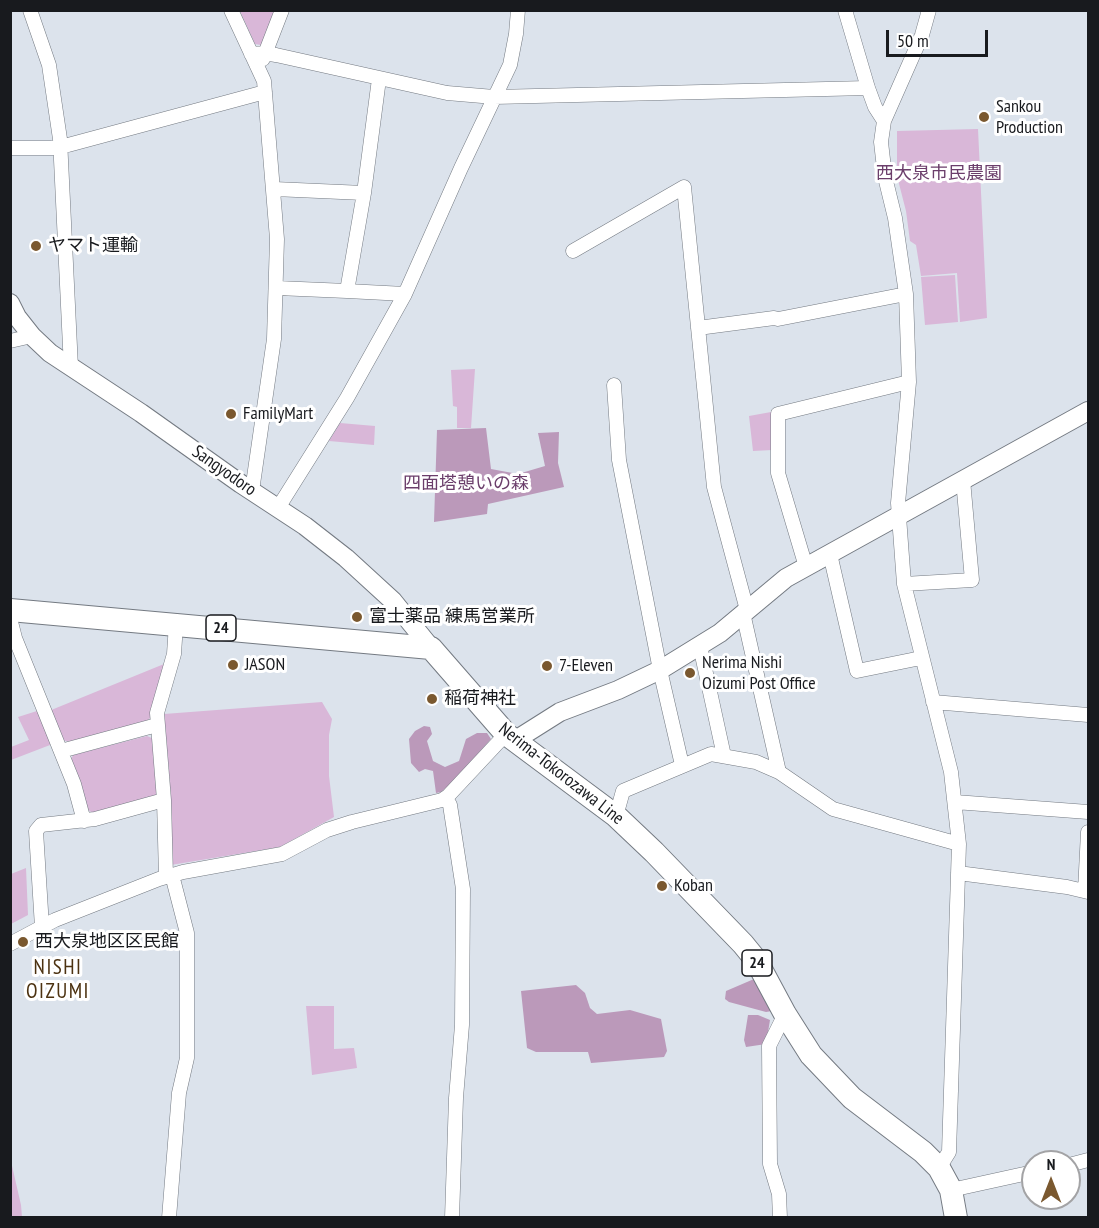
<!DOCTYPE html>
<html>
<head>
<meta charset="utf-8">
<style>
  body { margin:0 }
  #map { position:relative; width:1099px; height:1228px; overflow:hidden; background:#dce3ec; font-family:"PT Sans Narrow",sans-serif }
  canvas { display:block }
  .frame { position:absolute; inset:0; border:12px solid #181a1e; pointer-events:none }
  .north { position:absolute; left:1021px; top:1150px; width:60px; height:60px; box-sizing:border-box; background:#fff; border:2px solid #a3a3a5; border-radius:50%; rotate:0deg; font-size:16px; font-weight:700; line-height:24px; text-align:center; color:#181a1e }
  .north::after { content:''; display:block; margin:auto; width:21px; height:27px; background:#7a582f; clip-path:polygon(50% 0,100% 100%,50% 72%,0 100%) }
  .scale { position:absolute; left:886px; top:30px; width:102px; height:27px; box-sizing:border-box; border:3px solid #181a1e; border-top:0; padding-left:8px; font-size:18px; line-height:21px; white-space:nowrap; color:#181a1e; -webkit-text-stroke:4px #fff; paint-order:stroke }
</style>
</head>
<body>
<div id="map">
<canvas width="1099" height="1228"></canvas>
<div class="frame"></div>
<div class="north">N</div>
<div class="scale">50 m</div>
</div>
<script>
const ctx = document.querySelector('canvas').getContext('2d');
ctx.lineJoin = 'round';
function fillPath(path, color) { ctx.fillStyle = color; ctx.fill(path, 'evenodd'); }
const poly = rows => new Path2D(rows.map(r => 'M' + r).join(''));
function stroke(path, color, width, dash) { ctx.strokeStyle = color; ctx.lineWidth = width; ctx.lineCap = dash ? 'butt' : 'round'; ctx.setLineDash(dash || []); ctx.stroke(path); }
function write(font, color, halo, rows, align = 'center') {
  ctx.font = font + ' "PT Sans Narrow","Noto Sans JP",sans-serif'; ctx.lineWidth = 6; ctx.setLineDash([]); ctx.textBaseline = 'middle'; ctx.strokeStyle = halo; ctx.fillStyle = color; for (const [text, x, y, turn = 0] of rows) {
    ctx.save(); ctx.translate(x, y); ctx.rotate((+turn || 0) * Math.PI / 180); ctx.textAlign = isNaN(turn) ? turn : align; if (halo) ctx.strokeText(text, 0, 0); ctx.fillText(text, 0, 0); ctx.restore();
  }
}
fillPath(poly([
  [240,11,275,11,261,45,255,44],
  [978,129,987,318,960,322,957,273,921,276,916,245,910,241,906,211,897,176,897,131],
  [955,275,958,322,925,325,921,277],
  [475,369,471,428,457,428,457,407,453,406,451,370],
  [771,412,772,450,753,451,749,416],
  [340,423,375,426,374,445,329,441],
  [164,664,152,716,147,721,69,742,63,740,11,760,11,747,29,740,18,717,37,711,39,715],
  [322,702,332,719,329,735,329,776,334,817,280,847,171,865,171,799,164,714],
  [147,736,154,739,159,791,155,796,93,813,88,810,71,760,73,755],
  [26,868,28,915,11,924,11,874],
  [306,1006,334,1006,334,1049,354,1048,357,1068,312,1075],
  [10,1157,21,1205,22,1217,11,1217]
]), '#d9b7d8');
fillPath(poly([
  [486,428,491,469,518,474,545,466,538,433,559,432,558,463,564,487,488,504,487,514,434,522,437,430],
  [424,726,430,727,432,734,427,741,433,761,445,767,459,761,466,739,477,733,487,733,491,739,454,781,441,792,436,793,433,771,425,769,419,772,411,763,409,739,415,731],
  [754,979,772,1011,766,1012,729,1002,725,999,726,991],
  [576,985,585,993,590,1008,597,1014,630,1010,661,1019,667,1051,664,1057,591,1063,588,1052,536,1052,527,1048,521,991],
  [748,1015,758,1015,770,1020,766,1044,746,1047,744,1040]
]), '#bb99ba');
const minor = poly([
  [30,10,49,65,60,139,71,368],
  [231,10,264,81,277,239,274,339,252,491],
  [845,10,868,88,875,107,884,121],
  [929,10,922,35,884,121,881,142,885,177,895,218,906,294,909,382,898,503,904,584,951,772,959,844,949,1152,939,1168],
  [251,54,265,53,276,55,447,93,494,97,868,88],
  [263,59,282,10],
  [10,148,52,148,68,145,265,92],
  [274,189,364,193],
  [573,251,684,187,714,487,747,610],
  [277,288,347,291,364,193,379,79],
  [347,291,405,294],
  [698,328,774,318,778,319,906,294],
  [10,341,32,336],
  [614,385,619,460,660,670,682,765],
  [278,508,347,398,405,294,461,168,510,65,516,34,518,10],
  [830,554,857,671,921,658],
  [806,567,778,473,778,414,909,382],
  [904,584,972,580,963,480],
  [743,613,779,772],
  [10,618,15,638,74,784,84,821],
  [700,646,724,756],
  [933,702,1088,715],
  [61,751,157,725],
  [446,798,450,805,463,889,462,1025,456,1098,452,1218],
  [955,802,1088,812],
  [616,816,623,791,711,754,756,762,779,772,833,809,959,844],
  [958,873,1067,887,1088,892],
  [166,877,164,800,157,713,174,654,176,624],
  [1085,891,1088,832],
  [42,927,36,831,41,825,95,819,164,800],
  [10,944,55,920,159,879,183,872,282,854,327,830,352,822,442,800,448,796,506,734],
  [1069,1165,1088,1160],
  [951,1190,1033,1172],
  [169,1218,179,1093,187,1058,187,933,172,875],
  [780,1218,779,1194,770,1164,769,1046,785,1014]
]);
const tertiary = poly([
  [10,303,17,317,32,336,50,353,141,413,241,484,305,526,346,558,393,601,431,648],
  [514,741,560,712,618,690,660,670,720,633,786,578,1088,411]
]);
const primary = poly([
  [10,610,431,648,506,734,616,816,654,852,743,944,756,960,785,1014,811,1055,852,1098,923,1152,939,1168,951,1190,956,1218]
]);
stroke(minor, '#747a82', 15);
stroke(tertiary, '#747a82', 20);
stroke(primary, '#747a82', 24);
stroke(minor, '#fff', 14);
stroke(tertiary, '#fff', 18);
stroke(primary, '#fff', 22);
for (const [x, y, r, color] of [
  [984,117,6,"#7a582f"],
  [36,246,6,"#7a582f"],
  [231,414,6,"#7a582f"],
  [357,617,6,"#7a582f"],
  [233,665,6,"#7a582f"],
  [547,666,6,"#7a582f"],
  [690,673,6,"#7a582f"],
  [432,699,6,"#7a582f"],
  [662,886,6,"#7a582f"],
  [23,942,6,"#7a582f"]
]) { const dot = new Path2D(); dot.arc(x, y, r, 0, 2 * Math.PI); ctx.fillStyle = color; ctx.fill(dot); stroke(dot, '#fff', 2); }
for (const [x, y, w] of [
  [221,628,30],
  [757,963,30]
]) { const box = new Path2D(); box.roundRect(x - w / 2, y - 13, w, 26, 4.5); ctx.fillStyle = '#fff'; ctx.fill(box); stroke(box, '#181a1e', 1.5); }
write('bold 16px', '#181a1e', null, [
  ["24",221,628],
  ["24",757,963]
]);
write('18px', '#181a1e', '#fff', [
  ["Sankou",996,107],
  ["Production",996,128],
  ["ヤマト運輸",48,246],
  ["FamilyMart",243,414],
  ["富士薬品 練馬営業所",369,617],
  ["Nerima Nishi",702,663],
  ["Oizumi Post Office",702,684],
  ["JASON",245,665],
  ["7-Eleven",559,666],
  ["稲荷神社",444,699],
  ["Koban",674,886],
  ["西大泉地区区民館",35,942]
], 'left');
write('18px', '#6b3e6b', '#fff', [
  ["西大泉市民農園",939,174],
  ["四面塔憩いの森",466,484]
]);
write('18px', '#181a1e', '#fff', [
  ["Sangyodoro",224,471,35],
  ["Nerima-Tokorozawa Line",561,774,38]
]);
ctx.letterSpacing = '1.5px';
write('21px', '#4c3211', '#fff', [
  ["NISHI",58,968],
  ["OIZUMI",58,992]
]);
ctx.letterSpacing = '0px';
</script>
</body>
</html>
